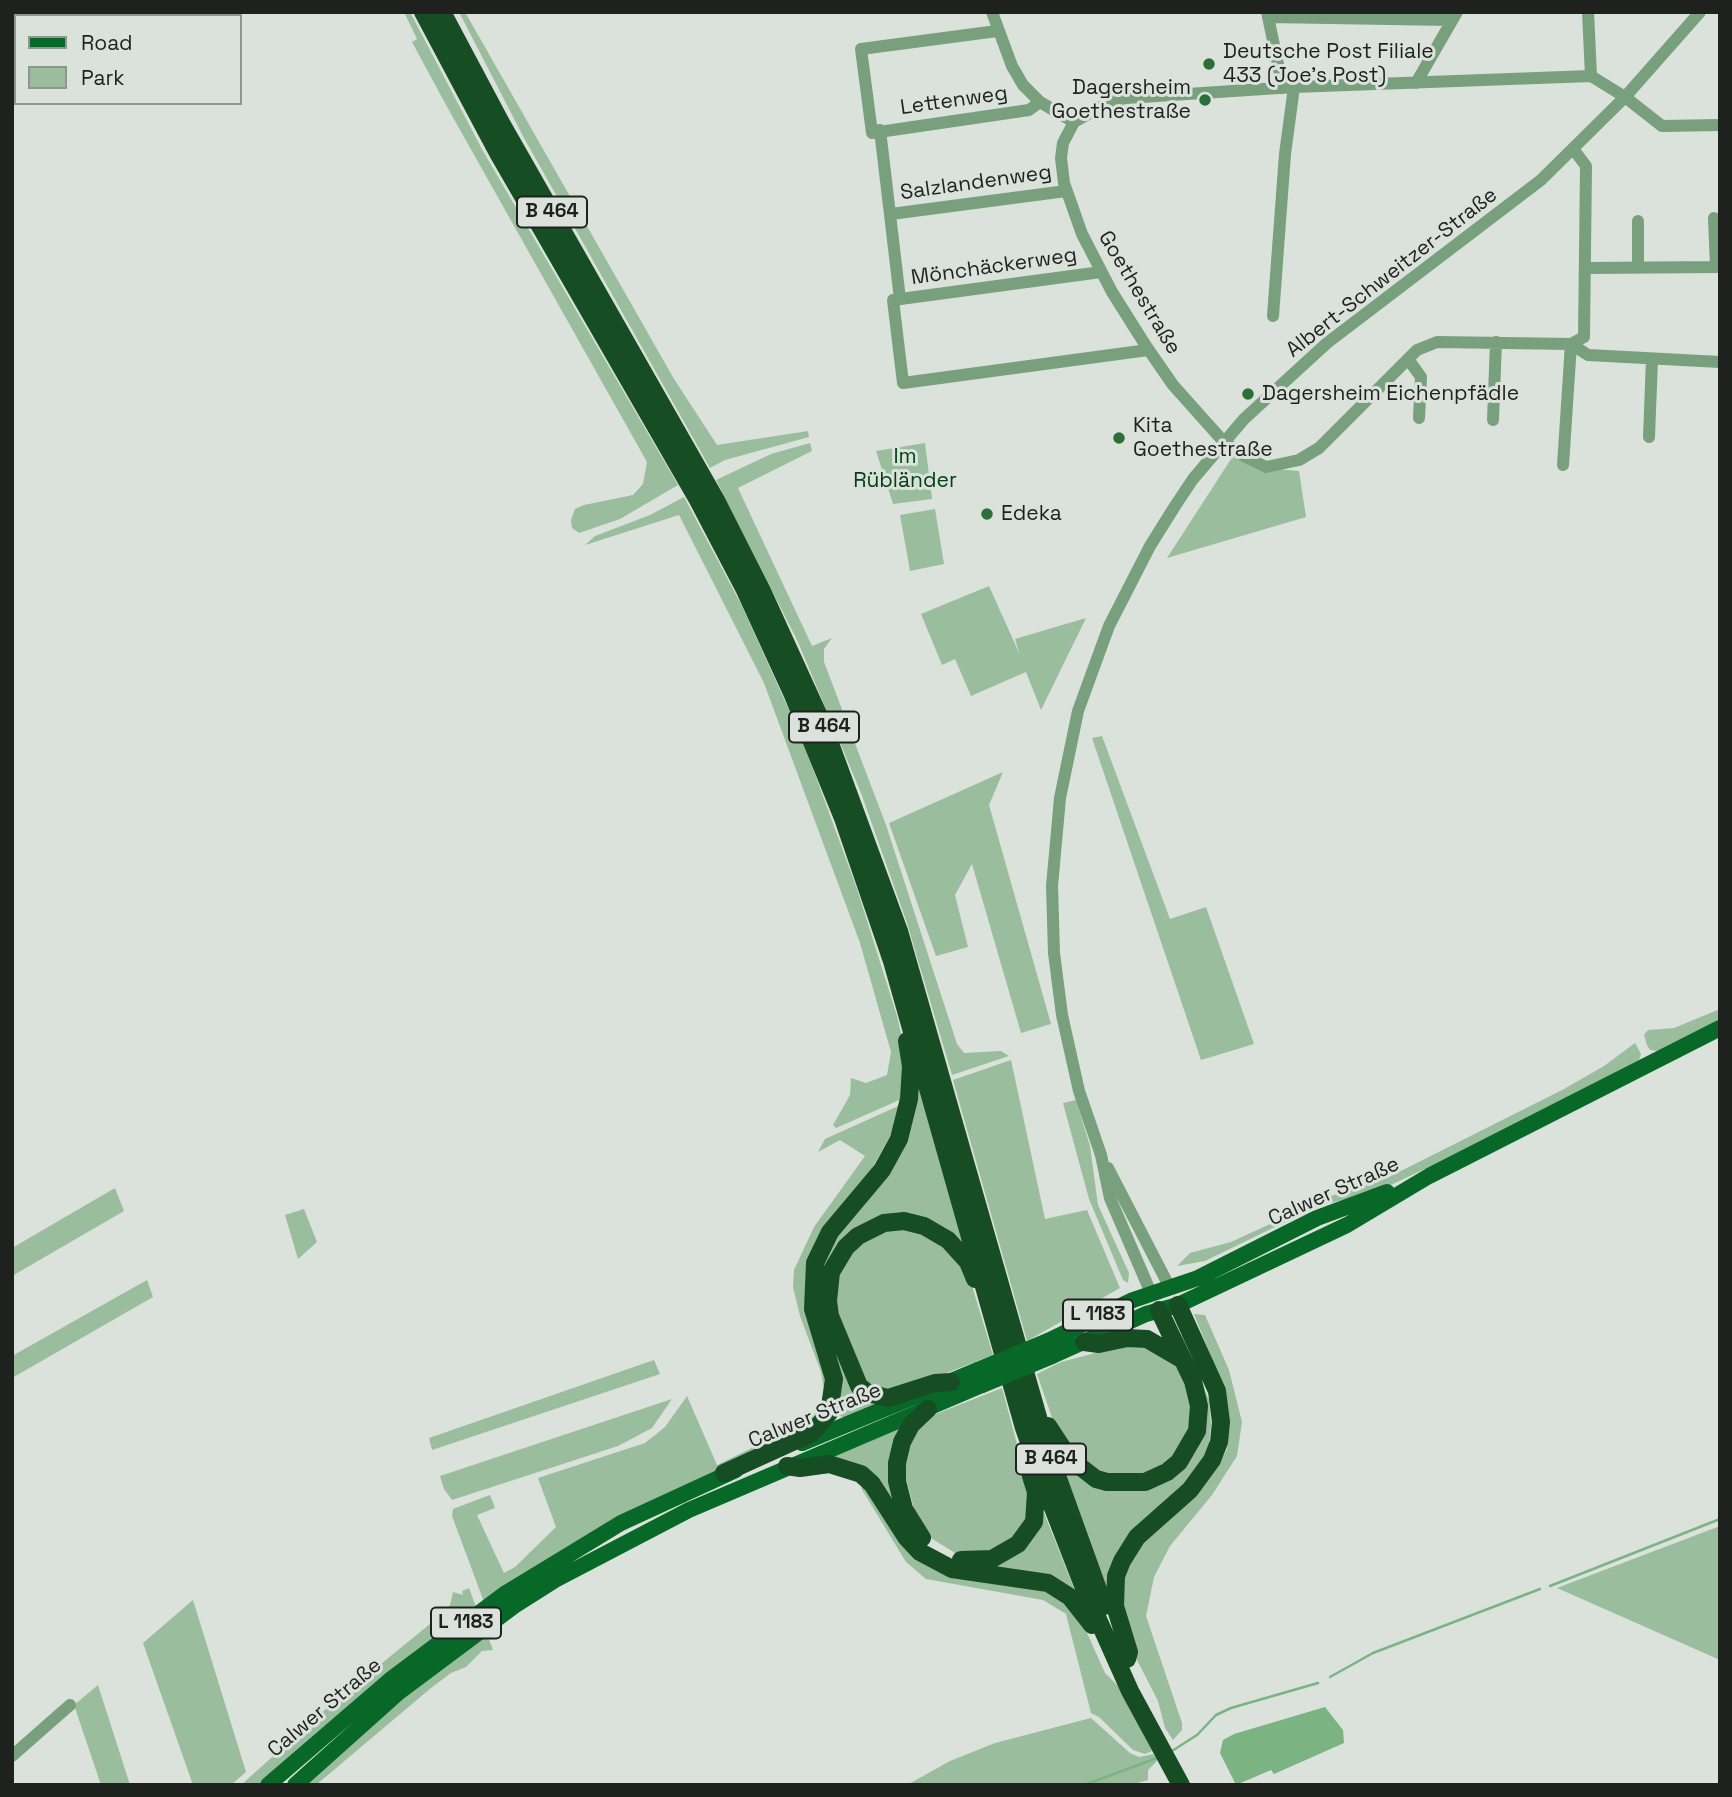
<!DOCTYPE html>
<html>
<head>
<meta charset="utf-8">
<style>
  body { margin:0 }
  #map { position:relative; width:1732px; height:1797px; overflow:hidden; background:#dae2db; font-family:"Space Grotesk",sans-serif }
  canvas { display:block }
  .frame { position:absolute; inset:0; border:14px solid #1e211e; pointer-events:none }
  .legend { position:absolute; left:14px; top:14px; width:228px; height:91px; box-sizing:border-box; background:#dae2db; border:2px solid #8f958f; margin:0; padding:9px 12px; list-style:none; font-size:21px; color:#1e211e }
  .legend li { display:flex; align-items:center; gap:14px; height:35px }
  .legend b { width:35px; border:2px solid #8f958f }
</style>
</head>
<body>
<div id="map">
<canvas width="1732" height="1797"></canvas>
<div class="frame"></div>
<ul class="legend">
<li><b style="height:9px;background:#076828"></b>Road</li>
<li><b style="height:19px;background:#9abd9e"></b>Park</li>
</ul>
</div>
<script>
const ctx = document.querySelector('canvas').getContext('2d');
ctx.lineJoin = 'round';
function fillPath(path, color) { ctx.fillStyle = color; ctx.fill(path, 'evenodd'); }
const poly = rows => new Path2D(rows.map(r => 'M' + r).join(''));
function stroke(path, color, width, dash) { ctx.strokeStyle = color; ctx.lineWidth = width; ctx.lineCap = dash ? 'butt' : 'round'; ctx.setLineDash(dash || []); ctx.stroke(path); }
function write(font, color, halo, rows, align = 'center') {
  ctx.font = font + ' "Space Grotesk",sans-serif'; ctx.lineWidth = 6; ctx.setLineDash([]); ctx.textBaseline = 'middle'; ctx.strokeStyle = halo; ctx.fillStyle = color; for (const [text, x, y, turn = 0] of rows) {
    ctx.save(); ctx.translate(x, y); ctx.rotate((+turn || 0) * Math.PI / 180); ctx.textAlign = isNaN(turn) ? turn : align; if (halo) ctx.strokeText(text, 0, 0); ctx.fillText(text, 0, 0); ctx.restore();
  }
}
fillPath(poly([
  [404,12,410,12,483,151,678,485,620,519,579,533,572,528,571,520,575,509,584,505,633,495,643,484,647,462,446,105,412,42,417,39],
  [459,12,465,12,674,379,717,445,808,431,809,437,725,460,710,468,524,138],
  [810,443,812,451,738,488,812,646,832,638,824,649,824,662,886,825,957,1044,964,1053,1001,1051,1009,1056,952,1075,907,923,861,793,798,642,716,480,771,454],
  [925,443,932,499,893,504,876,451],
  [1235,453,1264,468,1299,471,1306,517,1167,558],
  [684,497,742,606,802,739,857,889,897,1016,905,1051,906,1097,836,1128,833,1125,850,1095,851,1078,866,1083,887,1075,891,1052,860,943,764,683,679,515,585,545,595,536,650,515],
  [935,509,944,564,910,571,900,515],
  [989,586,1020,655,1015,639,1086,618,1041,710,1026,672,971,696,955,659,942,665,921,614],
  [1102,736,1170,919,1206,907,1254,1044,1201,1060,1092,738],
  [1003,772,989,805,1051,1024,1021,1033,972,864,955,895,968,947,936,956,889,823],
  [1720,1009,1720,1021,1658,1051,1650,1050,1647,1045,1644,1035,1648,1030,1674,1028],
  [1635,1043,1641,1054,1639,1060,1630,1066,1452,1156,1376,1192,1318,1206,1205,1261,1177,1266,1190,1253,1231,1242,1331,1196,1387,1178,1564,1089,1604,1066],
  [1011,1060,1045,1219,1087,1210,1120,1288,1027,1341,953,1080],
  [919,1085,966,1249,899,1217,827,1266,847,1379,884,1401,845,1418,834,1414,820,1271,836,1232],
  [1076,1100,1090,1146,1098,1205,1129,1273,1128,1283,1123,1280,1089,1199,1063,1103],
  [905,1103,894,1138,816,1249,829,1395,811,1429,484,1602,452,1516,453,1509,490,1495,495,1508,477,1515,504,1573,515,1567,556,1527,538,1478,645,1443,665,1427,687,1396,717,1465,805,1422,815,1414,821,1405,824,1389,821,1372,800,1316,793,1287,794,1270,814,1227,865,1156,840,1140,818,1152,825,1139],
  [115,1188,124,1211,12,1276,12,1248],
  [304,1209,317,1242,298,1259,285,1215],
  [892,1228,930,1233,969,1276,993,1355,900,1391,864,1384,833,1314,832,1286,853,1246],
  [147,1280,153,1297,12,1378,12,1356],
  [1194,1314,1205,1315,1229,1370,1242,1422,1237,1456,1212,1495,1170,1546,1154,1577,1146,1616,1182,1723,1182,1730,1173,1740,1165,1728,1158,1701,1136,1658,1119,1598,1131,1553,1219,1465,1227,1449,1229,1417,1226,1394],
  [1177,1329,1184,1339,1209,1400,1211,1425,1208,1451,1201,1469,1143,1526,1110,1602,1056,1454,1127,1490,1199,1443],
  [1137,1342,1180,1366,1193,1401,1185,1449,1150,1476,1094,1473,1057,1432,1037,1374,1061,1362],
  [654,1360,660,1374,432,1450,429,1438],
  [1002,1388,1033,1504,1019,1538,996,1552,968,1556,955,1553,931,1538,917,1521,904,1470,907,1452,913,1435,936,1414],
  [672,1399,652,1428,618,1446,452,1500,444,1489,440,1476],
  [898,1427,901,1431,893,1452,891,1474,895,1498,905,1526,924,1548,943,1559,962,1565,981,1566,998,1562,1027,1542,1044,1513,1077,1596,1040,1577,963,1567,934,1557,923,1550,910,1536,882,1490,868,1475,826,1459],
  [864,1485,907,1547,1045,1588,1078,1613,1105,1673,1121,1689,1152,1751,1145,1754,1133,1750,1099,1717,1091,1713,1066,1614,1043,1600,926,1579,906,1562,861,1488],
  [1720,1526,1720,1660,1557,1588],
  [469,1588,476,1607,260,1785,241,1785,328,1707,441,1615,450,1605,453,1592,463,1595,462,1591],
  [193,1600,246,1772,231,1785,193,1785,143,1643],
  [487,1634,493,1650,482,1651,466,1667,451,1673,431,1688,316,1785,302,1785,418,1686],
  [98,1685,130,1785,101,1785,74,1705],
  [1091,1718,1130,1753,1139,1757,1154,1754,1157,1761,1148,1770,1148,1780,1130,1785,907,1785,950,1761,995,1743]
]), '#9abd9e');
fillPath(poly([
  [1325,1707,1343,1730,1344,1743,1274,1774,1271,1770,1236,1785,1220,1753,1223,1740,1234,1734]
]), '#7bb383');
stroke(poly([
  [1550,1586,1720,1519],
  [1330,1677,1373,1653,1540,1589],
  [1172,1751,1197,1735,1216,1715,1231,1708,1318,1683],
  [1084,1785,1160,1757]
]), '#7bb383', 2.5);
stroke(poly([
  [992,12,1012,66,1023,85,1040,102,1074,122],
  [1267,12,1283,88],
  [1588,12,1591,76],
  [1268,17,1452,20],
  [997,31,861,49,872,133,1029,110,1040,102],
  [1416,83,1457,12],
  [1720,125,1662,126,1625,97,1591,76,1294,87,1126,98,1109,102,1074,122,1063,143,1061,158,1064,183,1082,234,1112,292,1146,346,1173,385,1223,441,1244,456,1266,467,1299,460,1319,448,1417,350,1437,342,1571,344,1588,355,1720,362],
  [880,130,900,299],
  [891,214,1066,191],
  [1714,218,1716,267],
  [1638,267,1638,221],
  [1586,268,1720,267],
  [1101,272,893,300,903,383,1148,350],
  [1273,316,1285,154,1294,87],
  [1408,359,1421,377,1419,418],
  [1493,420,1496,342],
  [1649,437,1652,359],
  [1563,465,1571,344,1584,337,1586,166,1574,150],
  [1108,1168,1169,1286],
  [1151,1293,1110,1198,1101,1155,1079,1091,1062,1015,1054,953,1052,886,1060,798,1078,711,1109,626,1150,546,1175,506,1193,479,1244,419,1327,343,1541,180,1625,97,1700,12],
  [12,1756,70,1705]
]), '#78a07c', 12);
stroke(poly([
  [1048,1341,1133,1300,1198,1278,1317,1218,1387,1192],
  [1052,1356,1146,1314,1178,1305,1347,1225,1429,1176,1720,1028],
  [802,1443,978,1370],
  [268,1785,390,1680,506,1593,621,1523,736,1470],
  [295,1785,399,1692,514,1606,555,1580,689,1510,982,1385]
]), '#076828', 16);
stroke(poly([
  [423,12,498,153,698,500,744,588,793,695,843,818,892,961,1024,1428,1046,1490,1084,1588,1130,1691,1181,1785],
  [442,12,501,123,717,502,762,591,824,727,899,931,1046,1445,1104,1606],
  [1084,1342,1099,1344,1127,1338,1147,1339,1183,1360],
  [951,1382,935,1383,888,1398,868,1393,859,1386,830,1316,828,1301,831,1272,846,1247,858,1236,884,1223,904,1221,924,1226,948,1240,968,1262,975,1279],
  [1048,1426,1069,1458,1096,1479,1107,1482,1145,1482,1167,1472,1179,1462,1197,1431,1199,1406,1193,1381,1159,1310],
  [787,1466,800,1468,829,1464,861,1474,872,1484,906,1537,920,1552,952,1569,1048,1583,1070,1597,1092,1625],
  [724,1473,812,1433,829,1413,834,1379,813,1309,815,1263,830,1232,882,1170,899,1139,909,1099,911,1066,907,1041],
  [922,1538,904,1509,897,1481,897,1463,902,1442,911,1425,928,1409],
  [961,1560,992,1559,1018,1544,1034,1522,1036,1492,1031,1476],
  [1127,1659,1129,1652,1115,1606,1116,1576,1122,1561,1137,1537,1190,1490,1212,1460,1219,1442,1221,1422,1217,1391,1178,1305]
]), '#164d23', 18);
stroke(poly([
  [978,1370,1048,1341],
  [982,1385,1052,1356]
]), '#076828', 16);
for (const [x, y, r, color] of [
  [1209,64,7,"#2c6f3a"],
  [1205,100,7,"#2c6f3a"],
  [1248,394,7,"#2c6f3a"],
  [1119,438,7,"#2c6f3a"],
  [987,514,7,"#2c6f3a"]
]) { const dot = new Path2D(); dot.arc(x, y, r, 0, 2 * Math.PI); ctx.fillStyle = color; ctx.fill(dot); stroke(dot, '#dae2db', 2.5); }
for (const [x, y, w] of [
  [552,212,70],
  [824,727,70],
  [1098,1315,70],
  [1051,1459,70],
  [466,1623,70]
]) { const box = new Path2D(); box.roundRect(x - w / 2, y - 15.5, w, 31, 5); ctx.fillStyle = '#dae2db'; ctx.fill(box); stroke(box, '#1e211e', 2); }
write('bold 19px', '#1e211e', null, [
  ["B 464",552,212],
  ["B 464",824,727],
  ["L 1183",1098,1315],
  ["B 464",1051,1459],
  ["L 1183",466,1623]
]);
write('21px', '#1e211e', '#dae2db', [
  ["Deutsche Post Filiale",1223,52],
  ["433 (Joe's Post)",1223,76],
  ["Dagersheim",1191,88,"right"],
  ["Goethestraße",1191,112,"right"],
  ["Dagersheim Eichenpfädle",1262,394],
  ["Kita",1133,426],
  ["Goethestraße",1133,450],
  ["Edeka",1001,514]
], 'left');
write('21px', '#1e211e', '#dae2db', [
  ["Lettenweg",954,101,-8],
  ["Salzlandenweg",976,183,-8],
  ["Mönchäckerweg",994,267,-8],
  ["Albert-Schweitzer-Straße",1392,273,-38],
  ["Goethestraße",1139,293,59],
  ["Calwer Straße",1334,1192,-24],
  ["Calwer Straße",815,1416,-22],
  ["Calwer Straße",325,1708,-40]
]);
write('21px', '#004013', '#dae2db', [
  ["Im",905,457],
  ["Rübländer",905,481]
]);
</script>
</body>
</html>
